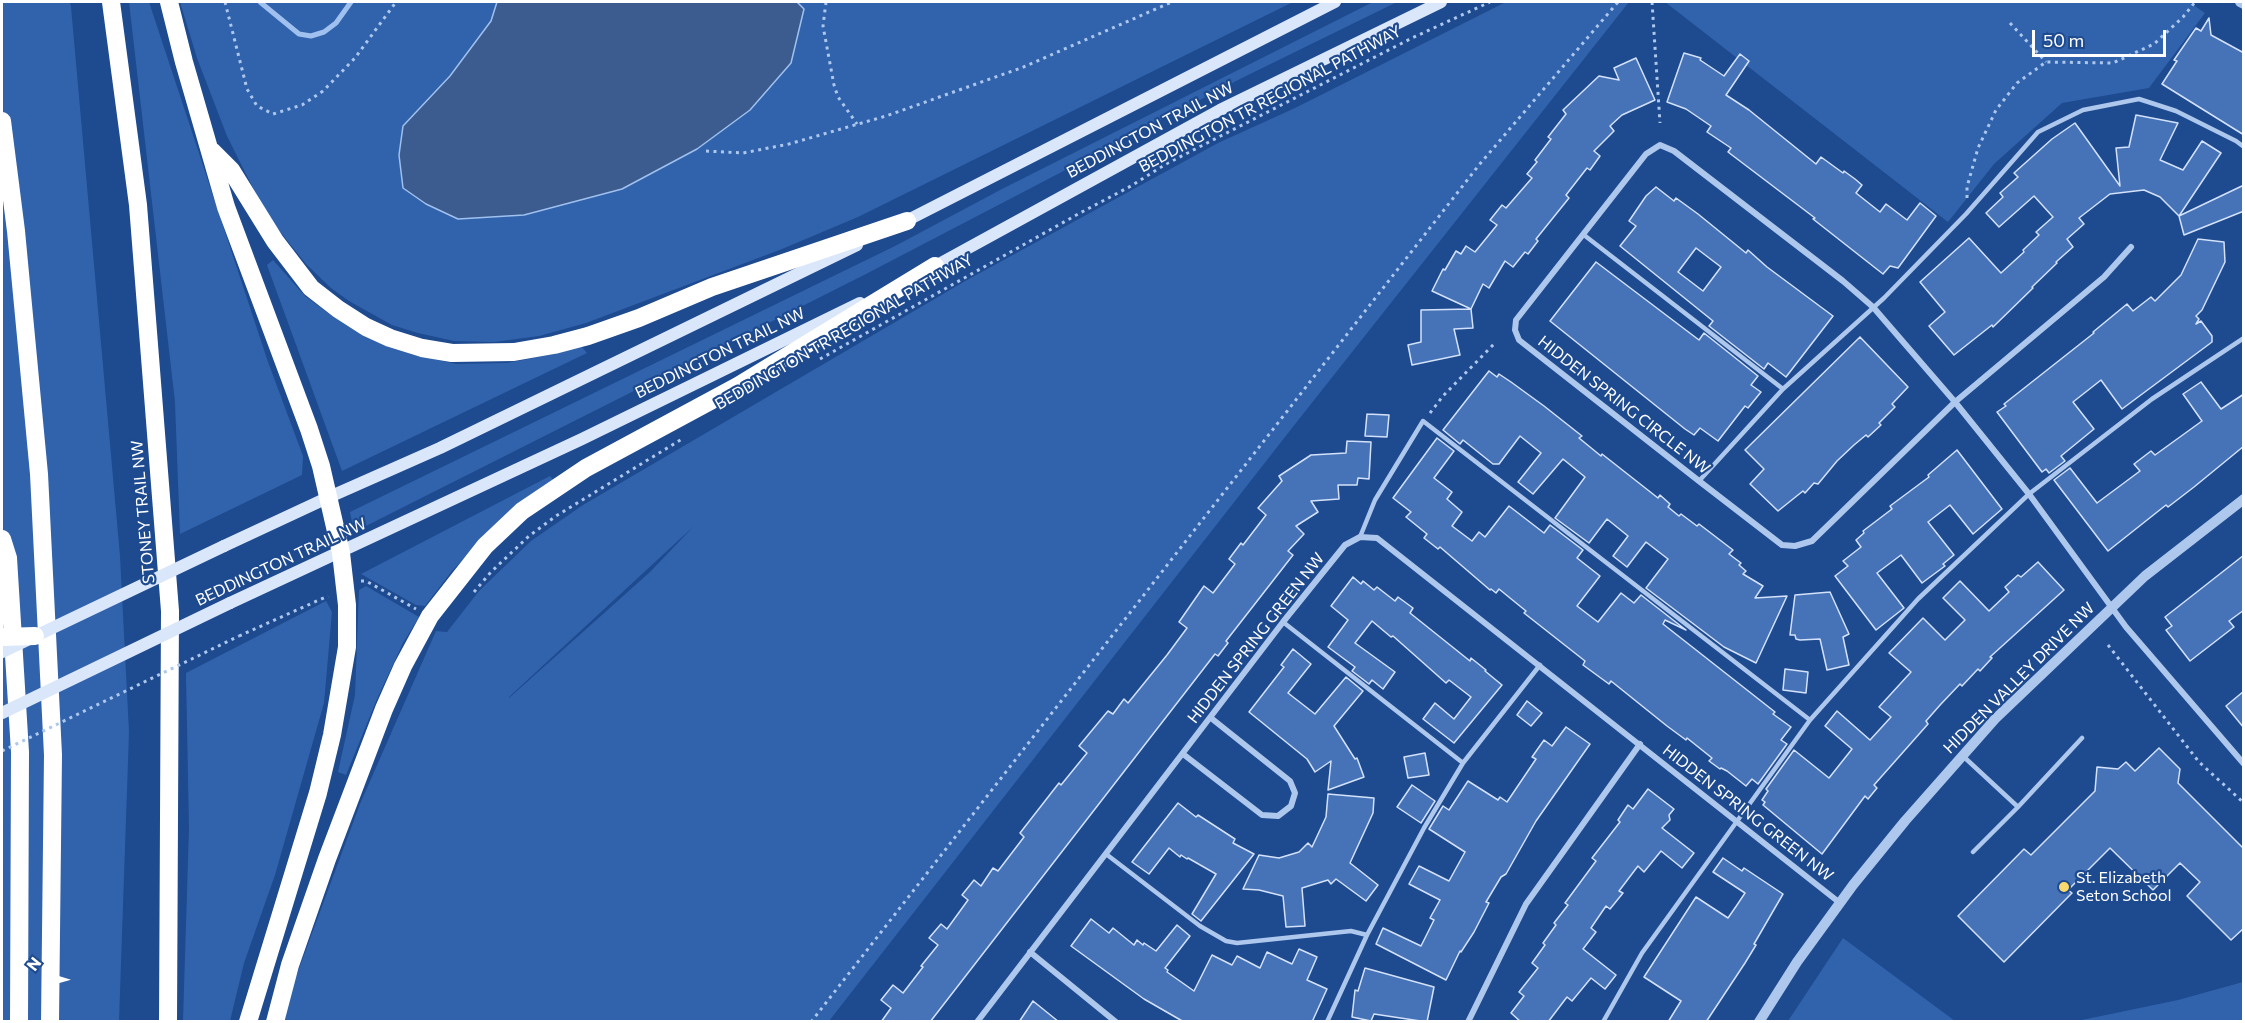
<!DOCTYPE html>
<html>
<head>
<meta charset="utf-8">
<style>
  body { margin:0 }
  #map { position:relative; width:2245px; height:1023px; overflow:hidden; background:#1e4a8f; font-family:Commissioner,sans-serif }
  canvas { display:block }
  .frame { position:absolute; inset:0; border:3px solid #fff; pointer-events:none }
  .north { position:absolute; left:18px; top:945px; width:60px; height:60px; -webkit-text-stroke:4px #1e4a8f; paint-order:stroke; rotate:308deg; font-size:16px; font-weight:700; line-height:24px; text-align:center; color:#fff }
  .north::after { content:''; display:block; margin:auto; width:21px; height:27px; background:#fff; clip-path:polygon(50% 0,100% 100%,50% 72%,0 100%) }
  .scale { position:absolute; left:2032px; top:30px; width:134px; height:27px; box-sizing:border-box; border:3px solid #fff; border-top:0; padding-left:8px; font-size:18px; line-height:21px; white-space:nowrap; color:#fff; -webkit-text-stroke:4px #1e4a8f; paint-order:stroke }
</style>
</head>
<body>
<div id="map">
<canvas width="2245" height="1023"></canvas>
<div class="frame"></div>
<div class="north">N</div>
<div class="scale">50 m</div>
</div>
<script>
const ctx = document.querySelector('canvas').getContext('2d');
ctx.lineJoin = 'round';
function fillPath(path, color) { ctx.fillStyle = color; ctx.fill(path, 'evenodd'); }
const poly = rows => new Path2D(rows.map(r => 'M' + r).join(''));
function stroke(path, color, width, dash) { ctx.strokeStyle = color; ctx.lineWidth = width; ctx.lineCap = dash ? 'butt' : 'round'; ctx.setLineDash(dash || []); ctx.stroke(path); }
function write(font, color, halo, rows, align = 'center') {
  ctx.font = font + ' Commissioner,sans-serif'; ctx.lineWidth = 4.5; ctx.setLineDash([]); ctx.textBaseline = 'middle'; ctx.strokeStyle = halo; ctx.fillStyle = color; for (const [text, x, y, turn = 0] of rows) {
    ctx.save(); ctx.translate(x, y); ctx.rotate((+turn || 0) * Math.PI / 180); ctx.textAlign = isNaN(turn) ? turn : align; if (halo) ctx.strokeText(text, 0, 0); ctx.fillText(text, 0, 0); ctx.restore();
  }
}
fillPath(poly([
  [2,2,70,2,71,7,120,556,129,732,119,1021,2,1022],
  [129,2,149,2,268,362,303,456,302,475,180,534,175,402],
  [180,2,1293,2,858,217,782,249,586,323,539,336,494,342,454,341,418,333,392,325,349,301,331,288,306,264,266,214,227,136,197,58],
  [1373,2,1397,2,1242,78,866,274,354,532,350,512,897,245,1002,189],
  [1506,2,1629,2,1292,428,829,1021,283,1022,291,990,360,804,436,631,447,632,479,591,531,541,583,505,967,280,1218,143,1295,108],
  [694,526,650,572,509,698,509,697],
  [1665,2,2189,2,2205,13,2149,88,2062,103,1994,164,1948,222],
  [273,260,305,296,331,315,411,354,456,364,507,363,554,354,581,346,587,353,342,471,267,265],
  [550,476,555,482,482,539,452,571,425,606,416,605,361,574],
  [366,586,419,617,403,643,377,699,346,775,338,772,355,695,359,590],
  [326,601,332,612,324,703,275,875,244,963,230,1021,183,1021,189,829,186,673],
  [1843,938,1955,1021,1788,1021],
  [2243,982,2243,1021,2077,1021,2178,1000]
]), '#3163ad');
const water = poly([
  [497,2,797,2,804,9,791,63,750,110,697,149,622,189,524,215,458,219,426,204,403,188,399,155,403,126,450,76,491,21,497,2]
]);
fillPath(water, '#3c5b8e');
stroke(water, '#a0c1ef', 1.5);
stroke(poly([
  [260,2,299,34,311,36,324,32,336,23,351,2]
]), '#a0c1ef', 5);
const building = poly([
  [2209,18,2211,35,2244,53,2244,135,2162,84,2177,61,2174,60,2196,28,2201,31,2209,18],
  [1684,53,1701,58,1700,60,1724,76,1740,54,1749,61,1726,95,1749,110,1816,164,1821,157,1843,173,1844,171,1855,179,1862,185,1856,193,1880,212,1886,204,1907,220,1920,203,1936,216,1898,268,1890,266,1883,274,1813,219,1815,218,1728,152,1731,148,1707,132,1711,126,1686,109,1667,102,1684,53],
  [1636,58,1655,100,1622,115,1610,126,1614,131,1594,151,1600,156,1590,170,1587,168,1566,195,1569,198,1536,239,1538,241,1528,254,1525,252,1513,267,1505,261,1489,288,1483,284,1471,309,1473,328,1454,329,1460,355,1412,365,1408,345,1421,342,1421,310,1471,309,1432,291,1443,269,1445,270,1456,251,1461,254,1466,246,1475,252,1497,225,1490,220,1502,205,1506,208,1532,178,1527,174,1537,162,1535,160,1551,139,1548,137,1566,114,1563,110,1599,76,1619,80,1614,68,1636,58],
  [2136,115,2178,123,2160,160,2183,170,2202,141,2221,153,2179,216,2244,185,2244,211,2184,235,2179,216,2160,197,2144,190,2110,194,2079,218,2084,224,2067,239,2073,247,2056,262,2057,263,2032,287,2033,288,1993,327,1992,325,1954,355,1929,326,1945,312,1920,282,1969,238,2001,273,2024,252,2023,250,2039,235,2036,232,2053,217,2034,196,1999,227,1986,213,2003,197,2000,193,2018,177,2014,173,2052,139,2075,123,2120,186,2116,148,2129,147,2136,115],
  [1656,187,1674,201,1676,198,1698,214,1746,253,1748,250,1767,267,1833,316,1786,377,1768,363,1764,369,1709,326,1713,321,1620,246,1636,226,1629,221,1646,196,1656,187],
  [1696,248,1721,267,1703,291,1678,272,1696,248],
  [2198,239,2224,242,2225,262,2202,310,2196,316,2199,319,2196,324,2201,321,2212,336,2212,342,2122,409,2101,380,2073,402,2094,429,2061,456,2065,461,2049,473,2046,469,2042,472,1997,412,2006,406,2004,404,2094,333,2093,332,2127,304,2133,311,2151,297,2155,301,2181,275,2198,239],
  [1596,262,1699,340,1704,333,1758,376,1751,385,1761,392,1748,408,1745,406,1718,441,1700,428,1694,435,1685,429,1550,321,1596,262],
  [1860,337,1908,387,1892,404,1895,407,1879,423,1881,425,1868,437,1866,435,1854,445,1837,461,1818,484,1814,483,1805,493,1803,491,1778,511,1750,484,1764,469,1745,450,1860,337],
  [1489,371,1497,377,1499,374,1511,382,1544,406,1582,436,1579,438,1601,456,1602,454,1658,498,1660,495,1670,504,1668,507,1679,516,1681,514,1697,526,1699,524,1733,550,1729,554,1741,563,1739,565,1746,571,1743,574,1763,586,1755,598,1787,596,1756,663,1724,647,1646,588,1668,559,1646,542,1627,567,1613,556,1628,536,1607,519,1589,543,1555,518,1585,477,1563,459,1533,494,1518,482,1541,453,1520,436,1499,464,1493,464,1463,440,1460,444,1443,430,1489,371],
  [2201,382,2221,409,2244,394,2244,446,2194,487,2168,507,2166,505,2108,551,2054,480,2070,468,2097,503,2140,471,2134,464,2151,451,2155,455,2202,421,2183,394,2201,382],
  [1367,414,1389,415,1387,437,1365,436,1367,414],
  [1437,438,1454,451,1434,478,1452,492,1447,499,1462,512,1452,526,1472,541,1479,532,1485,537,1509,506,1544,533,1550,525,1583,550,1577,558,1600,576,1577,606,1598,622,1621,593,1634,603,1641,595,1686,630,1665,620,1663,624,1775,712,1773,714,1791,727,1781,740,1787,744,1758,784,1752,779,1746,786,1727,771,1721,768,1720,769,1709,761,1712,758,1687,738,1686,740,1667,726,1611,681,1609,684,1583,665,1585,661,1524,613,1526,611,1510,598,1499,589,1496,593,1491,589,1490,590,1440,547,1438,549,1424,538,1427,534,1406,517,1411,512,1393,498,1437,438],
  [1347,441,1371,442,1369,479,1358,478,1357,485,1338,485,1339,499,1311,501,1318,512,1296,526,1304,534,1288,551,1293,555,1226,641,1228,643,1218,656,1215,654,930,1022,881,1022,891,1008,881,1000,893,985,903,993,923,967,921,966,938,945,929,938,941,924,947,929,968,900,962,895,974,880,981,886,993,868,998,871,1024,837,1020,833,1059,783,1061,785,1087,753,1079,746,1108,711,1113,714,1124,699,1128,703,1167,655,1187,628,1179,622,1204,586,1213,593,1235,564,1229,559,1241,543,1243,545,1266,515,1258,508,1282,481,1279,476,1311,455,1346,453,1347,441],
  [1957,450,2002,509,1973,534,1950,505,1928,522,1954,555,1943,564,1945,566,1922,583,1901,555,1877,573,1904,608,1876,630,1835,576,1848,566,1843,561,1861,547,1856,540,1864,533,1863,531,1892,509,1890,506,1929,477,1928,475,1957,450],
  [2244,555,2244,610,2229,621,2234,627,2190,661,2166,630,2172,626,2165,617,2244,555],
  [2038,562,2064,590,1990,657,1992,658,1980,671,1978,669,1962,686,1960,684,1941,704,1926,721,1928,724,1874,785,1877,788,1868,799,1865,796,1822,854,1763,805,1765,802,1762,800,1768,791,1766,789,1794,750,1829,778,1852,749,1825,726,1837,711,1870,740,1891,717,1879,707,1911,672,1889,653,1923,618,1945,640,1965,620,1943,598,1960,581,1989,611,2009,592,2005,587,2018,575,2021,577,2038,562],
  [1353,577,1361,584,1363,581,1374,590,1377,587,1395,601,1398,597,1413,608,1410,613,1470,661,1471,658,1486,670,1485,671,1502,685,1454,743,1423,719,1435,703,1454,719,1471,697,1449,680,1446,683,1393,636,1391,637,1372,621,1355,643,1395,672,1383,689,1372,680,1369,684,1352,671,1355,667,1328,647,1348,620,1331,606,1353,577],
  [1830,592,1849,634,1843,637,1849,665,1827,670,1820,639,1800,640,1796,639,1795,635,1790,635,1795,595,1830,592],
  [1293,649,1311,664,1288,693,1315,714,1346,677,1363,691,1334,726,1355,759,1357,758,1364,777,1328,790,1331,761,1315,772,1307,759,1249,712,1284,667,1281,665,1293,649],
  [1785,669,1808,672,1806,693,1783,690,1785,669],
  [2244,691,2244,728,2226,706,2244,691],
  [1527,701,1542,713,1531,726,1517,715,1527,701],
  [1566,727,1590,744,1536,821,1506,874,1501,877,1486,902,1489,903,1474,932,1461,952,1460,951,1446,980,1376,944,1383,928,1421,946,1434,920,1430,918,1440,900,1409,884,1419,866,1449,881,1465,852,1429,829,1443,806,1449,810,1468,781,1498,800,1500,797,1507,802,1536,759,1532,757,1544,740,1552,746,1566,727],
  [2159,748,2180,769,2178,783,2244,849,2244,928,2231,940,2187,896,2200,882,2180,863,2153,890,2110,848,2068,890,2072,893,2004,962,1958,916,2024,849,2031,855,2095,791,2097,767,2118,769,2126,762,2135,771,2159,748],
  [1425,753,1429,775,1408,778,1404,757,1425,753],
  [1412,785,1435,801,1421,823,1397,807,1412,785],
  [1648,789,1674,809,1669,815,1670,820,1662,828,1694,853,1682,868,1661,851,1644,872,1638,866,1619,891,1623,893,1610,909,1606,906,1591,928,1596,932,1583,949,1616,975,1605,989,1591,978,1572,1001,1567,997,1548,1022,1521,1022,1511,1013,1524,996,1519,992,1538,968,1532,963,1545,945,1543,943,1556,925,1554,923,1568,905,1565,903,1596,861,1592,858,1620,822,1618,820,1628,805,1633,809,1648,789],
  [1328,794,1374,798,1373,813,1350,863,1378,885,1366,901,1336,879,1331,884,1328,880,1302,888,1305,926,1286,927,1283,896,1259,890,1243,889,1259,855,1279,858,1299,852,1308,843,1312,847,1326,817,1328,794],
  [1178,803,1196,817,1198,815,1235,839,1233,843,1254,854,1201,921,1192,914,1216,874,1188,858,1187,859,1181,855,1180,857,1169,848,1149,874,1132,862,1178,803],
  [1723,858,1742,871,1744,868,1783,894,1754,944,1756,945,1745,963,1706,1022,1668,1022,1681,1001,1644,977,1696,897,1728,918,1737,905,1745,893,1713,872,1723,858],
  [1091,919,1109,933,1113,928,1134,945,1137,940,1143,945,1144,943,1156,951,1177,925,1190,936,1165,968,1168,970,1167,972,1194,991,1212,955,1232,965,1237,956,1260,968,1267,952,1292,964,1299,949,1317,957,1307,980,1327,989,1312,1022,1184,1022,1144,999,1071,946,1091,919],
  [1365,968,1434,987,1427,1022,1374,1014,1371,1021,1352,1017,1355,990,1358,991,1365,968],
  [1033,1001,1059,1022,1019,1022,1033,1001]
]);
fillPath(building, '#4673b7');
stroke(building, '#d3e2fa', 1.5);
stroke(poly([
  [225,2,247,89,257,106,273,114,302,105,323,91,355,58,396,2],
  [826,2,823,26,834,85,838,97,857,124],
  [1652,2,1660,123],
  [2010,23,2046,62],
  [706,151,743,153,789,144,886,116,1021,68,1172,2],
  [1967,198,1967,187,1978,148,1996,110,2017,83,2046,62,2113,63,2154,44,2183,17,2195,2],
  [820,359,1080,213,1131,186,1166,164,1412,38,1490,2],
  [1430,413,1443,396,1494,344],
  [361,581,366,581,416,609],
  [474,592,491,572,529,536,556,516,682,439],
  [239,636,328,596],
  [2108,645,2199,762,2244,803],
  [811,1022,1479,165,1618,2]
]), '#adc7ed', 3, [3, 4.5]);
stroke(poly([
  [1584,235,1783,389],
  [1699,481,1783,389,1884,298,1966,214,2038,132,2083,110,2139,99,2176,111,2236,141,2244,147],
  [1360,537,1375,500,1423,421,1810,720],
  [1283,622,1463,763],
  [1964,757,2018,807,2082,738],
  [1973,852,2018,807],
  [1106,854,1200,926,1226,941,1237,943,1351,931,1367,935],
  [1327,1022,1367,935,1424,828,1463,763,1540,665],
  [1603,1022,1642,953,1810,720,1918,599,2029,494,2152,399,2244,338]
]), '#adc7ed', 4.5);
stroke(poly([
  [2131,247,2104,277,1955,402,1812,541,1795,546,1782,545,1699,481,1519,340,1515,330,1516,320,1646,154,1660,145,1674,151,1843,281,1873,307,1955,402,2029,494,2126,627,2244,764],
  [1183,754,1262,815,1278,816,1291,806,1295,793,1290,781,1211,718],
  [1030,952,1116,1022],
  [977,1022,1283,622,1345,545,1360,537,1377,538,1840,903],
  [1468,1022,1526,904,1640,744]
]), '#adc7ed', 6);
stroke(poly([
  [2240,2,2244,4],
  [1759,1022,1797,962,1853,885,1905,821,1995,719,2145,576,2244,499]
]), '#adc7ed', 10);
stroke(poly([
  [902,223,1335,2],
  [930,269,1220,110,1441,2],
  [224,546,327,498,440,448,857,245],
  [230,603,582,439,860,303]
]), '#dae6fa', 12);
stroke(poly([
  [111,2,138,205,170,611,168,1022],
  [169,2,184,62,226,207,309,429,321,466,341,553,347,605,347,647,332,735,318,793,248,1022],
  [2,121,16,231,39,474,53,755,50,1022],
  [212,151,231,170,275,241,311,288,338,309,366,327,390,338,422,348,452,353,514,352,554,345,588,336,639,318,712,287,907,221],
  [2,539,8,558,20,752,19,1022],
  [275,1022,290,965,327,859,384,709,403,666,430,616,485,546,522,511,586,468,738,386,935,266]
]), '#fff', 18);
stroke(poly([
  [2,751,239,636]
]), '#adc7ed', 3, [3, 4.5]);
stroke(poly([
  [2,652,224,546],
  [2,713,230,603]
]), '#dae6fa', 12);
stroke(poly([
  [2,637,35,636]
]), '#fff', 18);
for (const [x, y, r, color] of [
  [2064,887,6,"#fcd96c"]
]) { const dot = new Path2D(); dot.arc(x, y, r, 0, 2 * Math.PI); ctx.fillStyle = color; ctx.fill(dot); stroke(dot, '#1e4a8f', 2); }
write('16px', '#fff', '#1e4a8f', [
  ["BEDDINGTON TR REGIONAL PATHWAY",1270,99,-28],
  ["BEDDINGTON TRAIL NW",1150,130,-28],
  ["BEDDINGTON TR REGIONAL PATHWAY",844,332,-30],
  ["BEDDINGTON TRAIL NW",720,353,-26],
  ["HIDDEN SPRING CIRCLE NW",1624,405,38],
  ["STONEY TRAIL NW",143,512,-95],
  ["BEDDINGTON TRAIL NW",281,562,-25],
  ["HIDDEN SPRING GREEN NW",1256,638,-52],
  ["HIDDEN VALLEY DRIVE NW",2019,678,-45],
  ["HIDDEN SPRING GREEN NW",1748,813,38]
]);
write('16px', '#fff', '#1e4a8f', [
  ["St. Elizabeth",2076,878],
  ["Seton School",2076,896]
], 'left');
</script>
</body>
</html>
